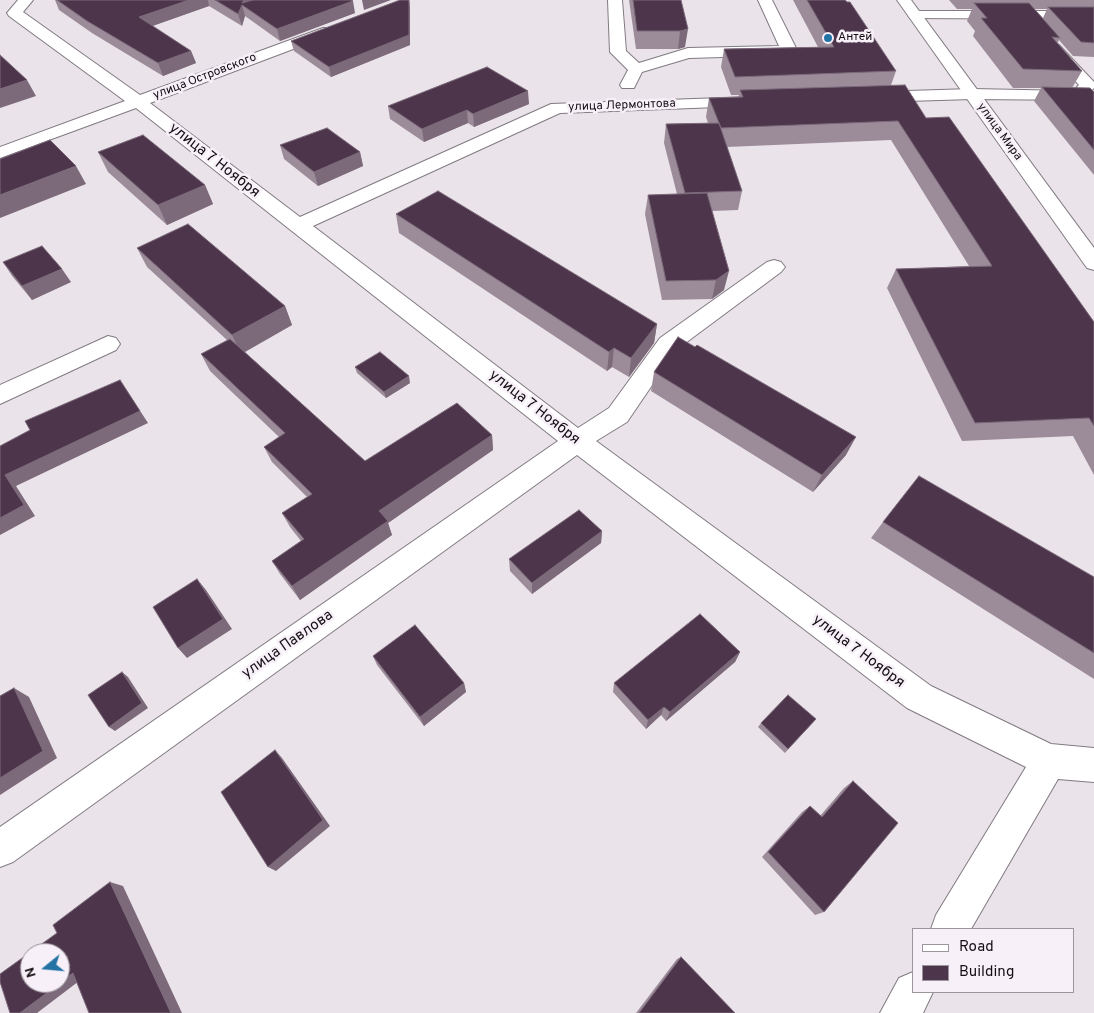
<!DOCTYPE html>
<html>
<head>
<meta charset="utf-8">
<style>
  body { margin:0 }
  #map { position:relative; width:1094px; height:1013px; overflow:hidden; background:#ebe3ea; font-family:Overpass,sans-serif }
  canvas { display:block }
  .legend { position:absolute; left:912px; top:928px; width:162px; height:65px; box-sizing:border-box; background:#f8f0f8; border:1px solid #9c969c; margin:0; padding:6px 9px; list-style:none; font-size:15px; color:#131013 }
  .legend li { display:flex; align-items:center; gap:10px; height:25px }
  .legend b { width:25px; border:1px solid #9c969c }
  .north { position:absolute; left:20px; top:943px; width:50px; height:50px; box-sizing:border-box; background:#f8f0f8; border:1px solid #9c969c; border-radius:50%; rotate:253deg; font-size:14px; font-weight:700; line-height:20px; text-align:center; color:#131013 }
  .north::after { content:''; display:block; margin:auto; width:18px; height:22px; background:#2373a5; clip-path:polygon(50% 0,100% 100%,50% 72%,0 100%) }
</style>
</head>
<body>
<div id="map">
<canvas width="1094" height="1013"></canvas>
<ul class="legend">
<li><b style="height:6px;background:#fff"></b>Road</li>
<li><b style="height:14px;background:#4d364b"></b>Building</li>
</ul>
<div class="north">N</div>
</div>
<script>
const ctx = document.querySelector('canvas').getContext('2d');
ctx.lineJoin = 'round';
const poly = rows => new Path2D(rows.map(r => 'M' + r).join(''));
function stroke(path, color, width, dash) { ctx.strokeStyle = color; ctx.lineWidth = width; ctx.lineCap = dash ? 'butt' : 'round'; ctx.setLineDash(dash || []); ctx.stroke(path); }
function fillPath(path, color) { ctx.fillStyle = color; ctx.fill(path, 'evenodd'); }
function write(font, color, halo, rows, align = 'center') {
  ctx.font = font + ' Overpass,sans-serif'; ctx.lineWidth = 5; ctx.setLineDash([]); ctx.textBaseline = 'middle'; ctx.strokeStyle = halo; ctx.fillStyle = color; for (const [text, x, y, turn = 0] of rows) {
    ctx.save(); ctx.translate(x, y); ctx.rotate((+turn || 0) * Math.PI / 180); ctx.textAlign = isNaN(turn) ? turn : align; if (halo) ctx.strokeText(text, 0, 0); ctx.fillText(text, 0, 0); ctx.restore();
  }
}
const minor = poly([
  [18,0,33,0,23,12,140,95,323,28,333,28,335,31,333,34,150,103,300,217,551,104,751,97,753,101,751,105,745,106,560,113,313,226,578,428,609,408,660,338,767,262,774,260,781,262,785,267,781,272,676,350,627,422,596,441,931,686,1051,744,1094,748,1094,782,1058,779,971,929,931,929,936,915,1026,767,907,708,577,455,13,862,0,867,0,827,558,441,136,108,0,158,0,147,125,101,9,16,7,13,18,0],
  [608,0,622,0,626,51,639,63,688,48,779,46,758,0,772,0,797,50,789,55,689,58,642,72,634,88,622,88,620,85,628,70,610,52,608,0],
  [915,11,1094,11,1094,19,910,18,908,15,915,11],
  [1054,43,1059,45,1094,82,1094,88,1083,100,972,99,875,102,869,101,867,97,869,93,875,92,972,89,1073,91,1079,85,1046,48,1054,43],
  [108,336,116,338,120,344,116,350,0,404,0,385,108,336],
  [913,972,913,992,933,992,923,1013,880,1013,899,978,913,972]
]);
const major = poly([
  [897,0,911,0,1094,248,1094,270,1087,268,897,0]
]);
stroke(minor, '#817a81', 2);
stroke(major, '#817a81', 2);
fillPath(minor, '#fff');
fillPath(major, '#fff');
fillPath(poly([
  [55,0,251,0,355,13,280,41,245,16,242,26,209,6,152,26,191,51,196,63,163,76,92,33,59,10],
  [629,0,681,0,685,47,678,49,636,49],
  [793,0,845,0,896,71,891,85,926,118,1094,322,1094,475,1073,436,962,441,887,288,896,269,969,266,891,140,727,147,742,191,738,210,712,211,724,290,712,299,662,300,645,214,648,195,677,194,664,143,666,124,708,123,706,117,709,98,738,97,739,95,731,95,721,67,724,49,818,47],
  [949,0,1094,0,1094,57,1073,56,1059,40,1057,44,1082,71,1072,88,1094,92,1094,175,1034,101,1041,88,1013,88,973,36,975,31,967,21,972,9,957,9],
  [1034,9,1047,9,1043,18],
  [410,7,410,45,331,77,294,51,291,41],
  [529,104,474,127,468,123,424,142,390,119,388,106],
  [280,145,360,152,363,166,318,186,284,159],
  [98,152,205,185,213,204,167,225,108,172],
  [396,214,657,324,654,343,629,377,612,367,607,371,399,233],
  [137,248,285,306,292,325,245,352,365,461,492,435,493,450,388,523,392,535,300,600,280,574,272,561,301,541,290,527,282,513,307,497,272,462,264,447,279,437,210,371,201,354,227,340,147,267],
  [3,262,71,282,32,300,12,276],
  [355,367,410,383,386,398,357,373],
  [654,372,846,455,813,492,651,391],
  [883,522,1094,577,1094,679,871,538],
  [602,531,601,543,532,594,510,571,509,559],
  [740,652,735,662,666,721,661,715,646,729,613,692,614,683],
  [373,656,464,683,466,692,424,726,377,665],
  [816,719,785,753,758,727,761,723],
  [853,781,824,912,815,915,762,857,802,812,810,806,820,816,844,788],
  [681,957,735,1013,636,1013,677,959]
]), '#9c8c9a');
fillPath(poly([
  [189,0,208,0,209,6,144,29,139,17],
  [244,0,251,0,248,9,242,3],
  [362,0,391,0,364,10],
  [409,0,410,7,410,45,331,77,329,67],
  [353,1,355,13,280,41,277,29],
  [242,5,245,16,242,26,238,14],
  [688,29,685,47,678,49,680,31],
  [191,51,196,63,163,76,158,63],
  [27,80,36,96,0,108,0,89],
  [528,91,529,104,474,127,473,114],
  [467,110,468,123,424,142,422,129],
  [360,152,363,166,318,186,314,172],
  [76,166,86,184,0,218,0,195],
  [205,185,213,204,167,225,158,205],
  [62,269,71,282,32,300,22,286],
  [729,271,724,290,712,299,716,280],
  [285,306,292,325,241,354,232,335],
  [657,324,654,343,629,377,631,358],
  [614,348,612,367,607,371,609,352],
  [409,376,410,383,386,398,384,392],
  [120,380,148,423,16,486,35,516,0,535,0,518,5,475],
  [492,435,493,450,388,523,392,535,300,600,292,586,379,511],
  [856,437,846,455,813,492,822,475],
  [602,531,601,543,532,594,532,583],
  [197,579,206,590,232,629,187,658,178,648],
  [740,652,735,662,666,721,670,712],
  [122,672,128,677,148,708,115,731,109,727],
  [464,683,466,692,424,726,420,717],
  [14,688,29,697,57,758,0,795,0,778],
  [664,707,661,715,646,729,648,720],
  [275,750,282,758,330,826,276,871,268,867],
  [110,882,123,886,182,1013,171,1013],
  [73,973,87,975,37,1013,20,1013]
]), '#7c6a7b');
const building = poly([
  [57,0,189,0,139,17,191,51,158,63,87,21,57,0],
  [215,0,244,0,242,3,253,0,351,0,353,1,277,29,242,5,238,14,215,0],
  [400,0,409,0,409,35,329,67,291,41,400,0],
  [633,0,681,0,688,29,680,31,637,31,633,0],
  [807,0,845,0,847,2,850,2,896,71,735,77,724,49,834,47,807,0],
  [974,3,1029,3,1060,38,1052,37,1082,71,1023,69,981,18,987,18,974,3],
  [1048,7,1094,7,1094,43,1081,42,1048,7],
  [0,55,27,80,0,89,0,55],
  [487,67,528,91,473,114,467,110,422,129,388,106,487,67],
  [905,85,926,118,949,117,1094,322,1094,426,1089,418,975,423,896,269,992,266,898,121,721,128,709,98,743,97,740,90,905,85],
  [1042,87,1090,88,1094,92,1094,150,1042,87],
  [719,123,742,191,685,193,666,124,719,123],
  [327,128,360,152,314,172,280,145,327,128],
  [143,135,205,185,158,205,98,152,143,135],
  [50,140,76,166,0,195,0,159,50,140],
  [438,191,657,324,631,358,614,348,609,352,396,214,438,191],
  [707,193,729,271,716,280,666,281,648,195,707,193],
  [188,224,285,306,232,335,137,248,188,224],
  [42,246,62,269,22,286,3,262,42,246],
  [678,337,695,347,697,345,856,437,822,475,654,372,678,337],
  [230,339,365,461,457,403,492,435,379,511,388,521,292,586,272,561,304,539,282,513,312,494,264,447,285,433,201,354,230,339],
  [380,352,409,376,384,392,355,367,380,352],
  [120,380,140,411,5,475,24,505,0,518,0,446,30,430,25,421,120,380],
  [919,476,1094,577,1094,653,883,522,919,476],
  [579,510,602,531,532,583,509,559,579,510],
  [197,579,223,619,178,648,153,607,197,579],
  [700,614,740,652,670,712,664,707,648,720,614,683,700,614],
  [415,625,464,683,420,717,373,656,415,625],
  [122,672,142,703,109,727,88,695,122,672],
  [14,688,43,751,0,778,0,696,14,688],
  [788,695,816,719,788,749,761,723,788,695],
  [275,750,323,820,268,867,221,792,275,750],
  [853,781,898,823,824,912,768,852,810,806,822,817,853,781],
  [110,882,171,1013,89,1013,73,973,60,983,60,953,30,953,30,983,60,983,20,1013,10,1013,0,982,0,974,57,933,53,925,110,882],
  [681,957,735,1013,639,1013,681,957]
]);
fillPath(building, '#4d364b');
stroke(building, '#7c6a7b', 1);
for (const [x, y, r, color] of [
  [828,38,5,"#2373a5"]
]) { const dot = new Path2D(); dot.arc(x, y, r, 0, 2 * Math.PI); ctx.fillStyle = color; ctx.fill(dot); stroke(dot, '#f8f0f8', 2); }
write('12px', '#131013', '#f8f0f8', [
  ["Антей",838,38]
], 'left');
write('12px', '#131013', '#f8f0f8', [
  ["улица Островского",205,77,-21],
  ["улица Лермонтова",622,106,-2],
  ["улица Мира",999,132,54]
]);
write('15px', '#131013', '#f8f0f8', [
  ["улица 7 Ноября",214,161,38],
  ["улица 7 Ноября",534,408,38],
  ["улица Павлова",288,645,-35],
  ["улица 7 Ноября",858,652,37]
]);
</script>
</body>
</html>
